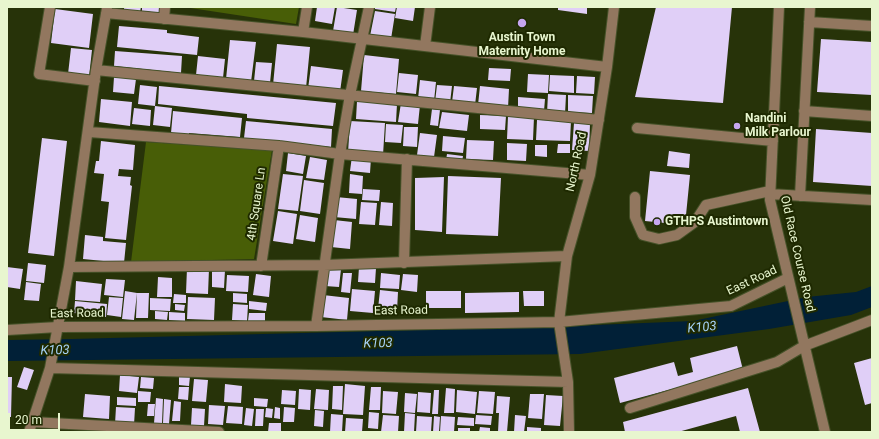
<!DOCTYPE html>
<html>
<head>
<meta charset="utf-8">
<style>
  body { margin:0 }
  #map { position:relative; width:879px; height:439px; overflow:hidden; background:#273309; font-family:Roboto,sans-serif }
  canvas { display:block }
  .frame { position:absolute; inset:0; border:8px solid #e8f6cf; pointer-events:none }
  .scale { position:absolute; left:8px; top:413px; width:52px; height:18px; box-sizing:border-box; border:2px solid #e8f6cf; border-top:0; padding-left:5px; font-size:12px; line-height:14px; white-space:nowrap; color:#e8f6cf; -webkit-text-stroke:3px #1e2900; paint-order:stroke }
</style>
</head>
<body>
<div id="map">
<canvas width="879" height="439"></canvas>
<div class="frame"></div>
<div class="scale">20 m</div>
</div>
<script>
const ctx = document.querySelector('canvas').getContext('2d');
ctx.lineJoin = 'round';
function fillPath(path, color) { ctx.fillStyle = color; ctx.fill(path, 'evenodd'); }
const poly = rows => new Path2D(rows.map(r => 'M' + r).join(''));
function stroke(path, color, width, dash) { ctx.strokeStyle = color; ctx.lineWidth = width; ctx.lineCap = dash ? 'butt' : 'round'; ctx.setLineDash(dash || []); ctx.stroke(path); }
function write(font, color, halo, rows, align = 'center') {
  ctx.font = font + ' Roboto,sans-serif'; ctx.lineWidth = 4; ctx.setLineDash([]); ctx.textBaseline = 'middle'; ctx.strokeStyle = halo; ctx.fillStyle = color; for (const [text, x, y, turn = 0] of rows) {
    ctx.save(); ctx.translate(x, y); ctx.rotate((+turn || 0) * Math.PI / 180); ctx.textAlign = isNaN(turn) ? turn : align; if (halo) ctx.strokeText(text, 0, 0); ctx.fillText(text, 0, 0); ctx.restore();
  }
}
fillPath(poly([
  [184,7,299,7,296,24],
  [146,142,272,150,254,259,131,262]
]), '#485e07');
fillPath(poly([
  [872,286,872,307,851,315,769,329,580,354,7,361,7,340,72,339,571,326,693,321,807,297,856,292]
]), '#012037');
fillPath(poly([
  [124,7,141,7,140,12,124,10],
  [142,7,160,7,160,13,142,11],
  [317,7,335,7,332,24,315,21],
  [337,7,357,10,353,35,333,31],
  [375,7,396,7,395,12,375,9],
  [397,7,415,7,413,21,395,18],
  [558,7,587,7,587,14,558,10],
  [656,7,732,7,723,103,635,97],
  [55,9,93,14,89,48,51,43],
  [375,11,395,14,391,39,370,36],
  [119,26,167,30,167,33,199,37,197,55,117,47],
  [821,39,872,42,872,95,817,92],
  [230,40,256,42,251,82,226,79],
  [277,44,310,47,306,88,273,85],
  [71,48,92,50,89,77,68,74],
  [115,51,182,56,181,73,114,66],
  [364,55,399,59,396,94,361,91],
  [198,56,225,59,223,78,196,75],
  [256,62,272,63,270,83,254,81],
  [311,66,343,70,340,92,308,89],
  [489,68,511,69,510,81,488,80],
  [399,73,418,75,416,94,397,92],
  [528,74,549,75,548,93,527,92],
  [550,75,574,76,574,93,549,91],
  [577,76,595,77,594,94,576,93],
  [114,77,136,79,134,94,113,92],
  [420,80,436,82,434,101,418,99],
  [140,85,157,87,155,106,138,104],
  [437,85,452,86,450,103,435,102],
  [159,86,336,103,333,126,247,118,247,114,158,104],
  [454,86,477,88,475,105,452,102],
  [480,86,509,89,508,108,478,105],
  [548,94,566,95,565,114,547,113],
  [568,95,593,96,592,113,568,112],
  [518,97,545,99,544,111,518,110],
  [101,99,132,102,130,126,99,122],
  [357,101,397,104,396,122,356,119],
  [401,103,420,105,418,124,398,122],
  [155,106,172,108,170,127,153,125],
  [134,108,151,110,150,126,132,124],
  [432,109,440,110,438,126,430,125],
  [173,111,242,118,240,137,189,133,189,135,171,133],
  [442,112,469,115,467,131,439,128],
  [480,115,506,116,505,130,480,129],
  [508,116,534,117,533,140,507,139],
  [537,120,571,121,570,141,536,140],
  [246,121,332,129,331,147,244,138],
  [350,121,385,123,383,155,348,153],
  [574,123,590,124,589,151,572,150],
  [386,124,403,125,401,143,385,142],
  [404,127,418,127,417,147,403,146],
  [816,129,872,133,872,186,813,182],
  [420,133,437,135,434,157,417,155],
  [443,136,465,138,463,153,442,151],
  [42,138,67,141,54,256,28,253],
  [467,140,494,141,493,160,466,159],
  [101,141,135,145,133,170,119,169,118,176,131,177,130,185,132,186,126,240,105,238,109,202,101,201,104,174,94,173,96,161,99,161],
  [507,143,527,144,526,161,507,160],
  [558,144,570,144,570,153,557,153],
  [535,145,547,145,547,157,535,156],
  [669,151,690,154,689,168,667,166],
  [288,153,306,156,303,174,286,171],
  [447,154,463,156,462,162,446,160],
  [352,156,371,158,370,173,350,171],
  [310,157,327,160,324,180,306,178],
  [650,171,690,175,685,225,645,221],
  [283,174,303,176,298,211,278,209],
  [350,174,363,176,362,194,349,193],
  [448,176,501,178,498,236,446,234],
  [444,177,442,232,415,230,415,178],
  [304,180,324,183,320,214,300,211],
  [363,189,380,190,379,201,362,200],
  [336,197,357,199,356,219,334,217],
  [361,202,377,203,375,225,359,224],
  [381,202,393,203,392,226,379,225],
  [278,211,297,214,293,244,273,241],
  [300,215,318,218,315,242,296,239],
  [334,220,352,222,350,249,331,247],
  [85,235,103,237,103,241,126,243,124,263,83,259],
  [28,263,46,265,44,283,26,281],
  [7,267,23,269,20,289,7,287],
  [359,267,376,268,375,283,358,282],
  [187,268,209,269,208,294,186,293],
  [326,268,341,269,339,287,325,286],
  [212,269,225,270,224,288,212,287],
  [343,273,352,273,350,293,341,292],
  [381,273,400,275,399,289,380,288],
  [256,274,271,276,269,297,253,295],
  [403,274,418,275,417,292,401,290],
  [227,275,249,276,248,292,226,291],
  [158,277,172,278,172,297,157,297],
  [106,279,125,280,123,297,104,295],
  [76,281,102,284,100,302,75,300],
  [26,282,41,284,39,301,24,300],
  [352,289,375,291,373,313,350,311],
  [380,290,398,292,397,311,378,309],
  [125,291,137,293,134,320,122,319],
  [426,291,461,291,461,308,426,308],
  [523,291,544,291,544,306,524,306],
  [519,292,519,312,465,313,465,293],
  [137,293,149,293,148,318,136,318],
  [233,293,247,294,247,303,233,302],
  [174,294,186,295,186,303,173,303],
  [323,295,349,298,347,320,321,317],
  [109,297,123,298,121,317,107,315],
  [188,297,215,298,214,320,187,319],
  [150,298,171,299,170,311,150,310],
  [75,301,107,304,106,317,74,313],
  [249,301,267,303,266,311,249,309],
  [175,304,185,305,184,311,175,310],
  [233,304,248,305,247,321,232,320],
  [155,311,168,312,167,320,155,319],
  [169,312,185,313,185,321,169,320],
  [249,313,265,313,265,321,248,321],
  [737,346,743,370,620,403,614,378,674,362,678,376,693,372,690,358],
  [872,358,872,403,865,405,854,363],
  [24,367,34,370,27,390,17,387],
  [120,375,139,377,137,393,119,391],
  [179,376,190,376,189,386,179,385],
  [7,377,12,377,11,417,7,417],
  [141,377,154,378,153,389,140,388],
  [194,379,208,380,206,402,192,401],
  [225,384,242,386,241,403,224,402],
  [345,384,365,386,363,415,343,414],
  [333,386,343,386,342,410,332,409],
  [179,387,189,387,188,400,178,399],
  [371,387,381,387,380,410,369,410],
  [446,388,455,389,454,413,444,413],
  [748,388,760,432,740,432,736,416,678,432,625,432,623,422],
  [299,389,311,390,310,410,298,409],
  [316,389,329,390,328,410,314,409],
  [282,390,296,391,295,405,281,404],
  [434,390,439,390,438,414,432,414],
  [457,390,477,392,475,414,456,412],
  [138,391,151,392,150,402,138,402],
  [383,391,398,392,396,414,382,413],
  [479,391,495,392,493,414,477,413],
  [418,392,431,393,430,413,417,412],
  [405,393,417,394,415,413,404,412],
  [85,394,110,396,109,419,83,417],
  [530,394,544,394,542,419,528,418],
  [546,395,563,396,560,426,544,425],
  [497,396,510,397,507,432,498,432,499,413,496,413],
  [117,397,136,398,136,406,117,405],
  [156,398,163,399,162,424,154,423],
  [254,398,268,399,267,407,254,406],
  [164,399,171,400,169,424,163,423],
  [174,401,181,402,180,421,172,421],
  [148,404,155,404,154,416,147,416],
  [209,405,225,406,223,425,208,424],
  [228,406,243,407,242,424,226,423],
  [116,407,135,408,134,425,115,424],
  [275,407,280,408,280,419,274,418],
  [284,407,295,408,294,422,283,422],
  [192,408,205,409,204,426,191,425],
  [246,408,254,409,252,426,244,425],
  [266,408,273,409,272,418,265,417],
  [256,409,264,409,263,426,255,426],
  [315,410,324,411,323,427,314,426],
  [369,412,379,413,378,429,368,428],
  [405,413,415,414,414,432,404,432],
  [331,414,343,415,342,432,330,432],
  [383,415,399,416,398,432,381,432],
  [476,415,492,416,491,425,475,424],
  [515,415,526,416,524,432,514,432],
  [417,416,432,417,431,432,416,432],
  [434,416,440,417,439,432,433,432],
  [441,416,455,417,454,432,440,432],
  [458,417,474,418,474,426,457,425],
  [346,418,363,419,362,432,345,432],
  [269,423,281,423,281,432,268,432],
  [480,427,490,428,490,432,479,432],
  [527,427,541,428,541,432,527,432],
  [458,428,470,428,470,432,458,432]
]), '#e0cff7');
const minor = poly([
  [50,7,39,74,95,81],
  [779,7,770,200,825,432],
  [106,13,303,32,607,67],
  [164,19,165,7],
  [809,22,872,26],
  [303,32,307,7],
  [425,46,430,7],
  [96,70,599,120],
  [804,111,872,116],
  [637,128,773,141],
  [89,132,279,146,340,154,590,175],
  [770,194,872,200],
  [800,196,810,7],
  [635,197,635,217,643,235,659,239,677,235,695,222,706,205,770,191],
  [404,263,407,159],
  [261,266,279,146],
  [69,267,324,265,567,256],
  [316,326,340,154,350,95,369,7],
  [7,330,58,327,316,326,559,322,731,306,788,278],
  [50,368,568,382],
  [630,408,777,362,804,346,872,320],
  [32,422,219,432],
  [29,432,50,368,69,267,96,70,107,8],
  [569,432,568,382,559,322,567,256,590,175,607,67,614,7]
]);
stroke(minor, '#465229', 12);
stroke(minor, '#92775f', 10);
for (const [x, y, r, color] of [
  [522,23,5,"#c6a6f0"],
  [737,126,4,"#c6a6f0"],
  [657,222,4,"#c6a6f0"]
]) { const dot = new Path2D(); dot.arc(x, y, r, 0, 2 * Math.PI); ctx.fillStyle = color; ctx.fill(dot); stroke(dot, '#1e2900', 1.5); }
write('bold 12px', '#e8f6cf', '#1e2900', [
  ["Austin Town",522,38,"center"],
  ["Maternity Home",522,52,"center"],
  ["Nandini",745,119],
  ["Milk Parlour",745,133],
  ["GTHPS Austintown",665,222]
], 'left');
write('12px', '#e8f6cf', '#1e2900', [
  ["North Road",577,162,-78],
  ["4th Square Ln",257,204,-82],
  ["Old Race Course Road",797,254,77],
  ["East Road",752,281,-25],
  ["East Road",401,311,-1],
  ["East Road",77,314,-1]
]);
write('italic 13px', '#a7d3f8', '#1e2900', [
  ["K103",702,328,-5],
  ["K103",378,344,-1],
  ["K103",55,351,-1]
]);
</script>
</body>
</html>
